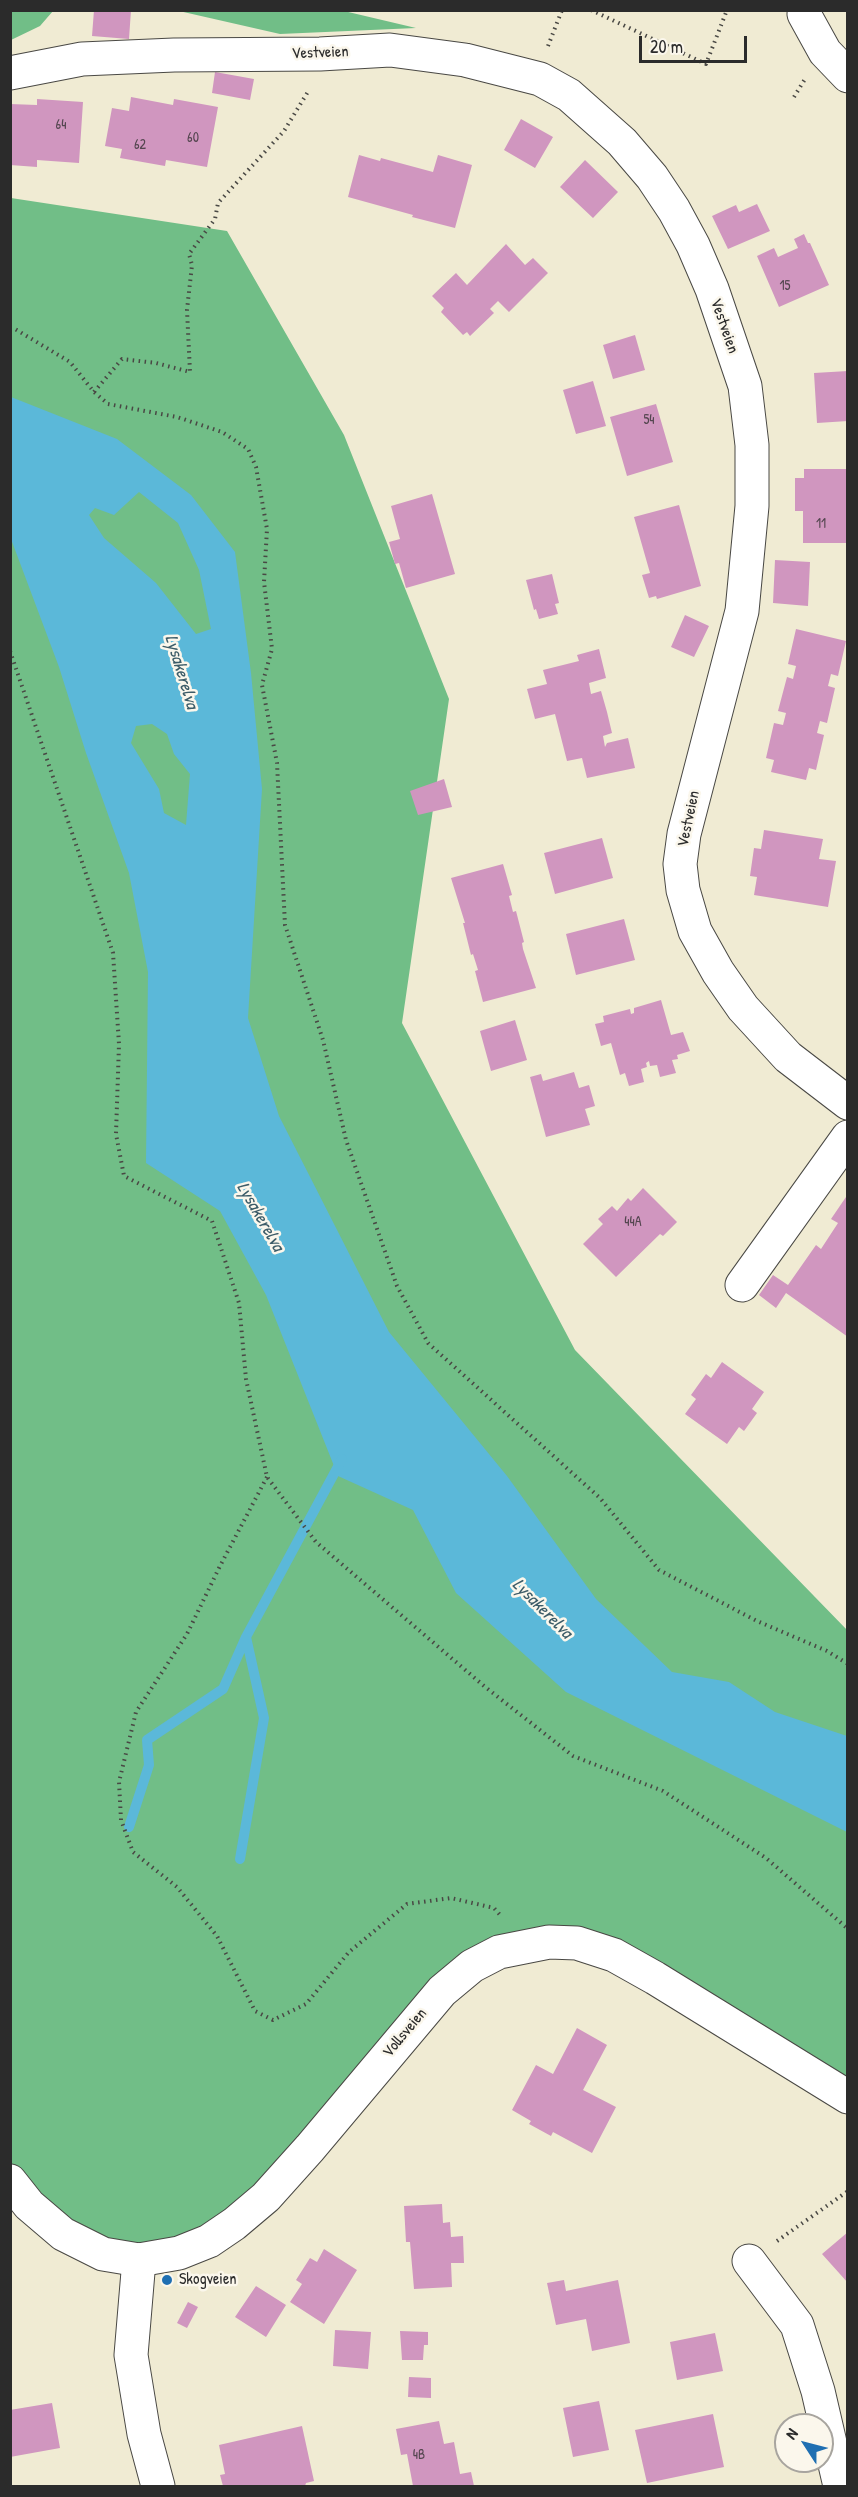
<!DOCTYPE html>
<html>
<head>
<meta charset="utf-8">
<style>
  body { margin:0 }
  #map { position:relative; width:858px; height:2497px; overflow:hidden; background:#f0ebd3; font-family:"Patrick Hand",sans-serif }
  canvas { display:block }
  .frame { position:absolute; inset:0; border:12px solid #2b2b2b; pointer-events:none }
  .north { position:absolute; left:774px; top:2413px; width:60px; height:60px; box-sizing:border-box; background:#fbf7ec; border:2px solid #a8a59f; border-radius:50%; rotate:306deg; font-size:16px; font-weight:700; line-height:24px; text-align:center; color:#2b2b2b }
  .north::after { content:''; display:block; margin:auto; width:21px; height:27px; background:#1f6fb2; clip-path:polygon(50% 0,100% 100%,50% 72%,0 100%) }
  .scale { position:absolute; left:639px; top:36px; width:108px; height:27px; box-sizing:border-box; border:3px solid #2b2b2b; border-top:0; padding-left:8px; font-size:18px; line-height:21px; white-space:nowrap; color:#2b2b2b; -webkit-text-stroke:4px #fbf7ec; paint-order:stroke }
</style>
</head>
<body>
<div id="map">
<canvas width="858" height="2497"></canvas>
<div class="frame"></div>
<div class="north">N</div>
<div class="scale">20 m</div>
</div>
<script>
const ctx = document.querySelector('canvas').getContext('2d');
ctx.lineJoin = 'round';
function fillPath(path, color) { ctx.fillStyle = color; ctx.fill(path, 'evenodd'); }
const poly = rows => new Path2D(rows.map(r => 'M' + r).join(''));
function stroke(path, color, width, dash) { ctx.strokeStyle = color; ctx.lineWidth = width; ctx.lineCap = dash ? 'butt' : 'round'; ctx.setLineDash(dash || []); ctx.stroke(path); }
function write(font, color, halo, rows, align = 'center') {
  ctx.font = font + ' "Patrick Hand",sans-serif'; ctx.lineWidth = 5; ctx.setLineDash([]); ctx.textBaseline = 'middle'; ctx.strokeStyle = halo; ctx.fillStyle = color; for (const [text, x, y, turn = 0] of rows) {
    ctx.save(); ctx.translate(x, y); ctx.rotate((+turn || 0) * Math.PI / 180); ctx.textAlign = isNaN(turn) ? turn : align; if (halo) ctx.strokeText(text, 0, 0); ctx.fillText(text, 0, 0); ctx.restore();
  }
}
fillPath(poly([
  [10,11,11,10,53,11,40,26,11,40],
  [179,11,344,11,416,28,280,34],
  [11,198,227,231,344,435,449,699,402,1023,575,1350,848,1631,847,2097,577,1943,472,1966,209,2241,103,2254,11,2176]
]), '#71be87');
fillPath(poly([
  [11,397,117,439,191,495,235,552,251,673,262,789,248,1018,279,1116,389,1332,507,1476,596,1599,672,1672,729,1682,775,1712,847,1736,847,1832,566,1692,456,1593,413,1510,338,1476,266,1295,220,1211,146,1163,148,972,129,873,86,753,59,667,11,539],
  [139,492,178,523,199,570,211,629,196,634,156,583,104,538,89,515,95,508,114,515],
  [152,724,167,734,174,754,190,774,186,825,164,813,159,789,131,743,136,726]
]), '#5bb8d9');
stroke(poly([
  [129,1827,149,1765,147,1740,223,1689,246,1637],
  [240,1859,264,1718,246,1637,342,1459]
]), '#5bb8d9', 10);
fillPath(poly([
  [94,10,131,10,129,39,92,36],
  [215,72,254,79,250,100,212,93],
  [131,97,173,105,174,99,218,107,207,167,166,160,165,166,120,158,122,149,105,146,112,108,129,111],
  [37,99,83,102,79,163,37,160,37,167,10,165,10,104,37,105],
  [521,119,553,137,535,168,504,150],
  [359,155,380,161,381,158,433,172,438,155,472,165,455,228,412,217,413,215,348,197],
  [585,160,618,192,593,218,560,187],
  [757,204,770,231,728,249,712,216,736,205,739,212],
  [804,234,808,243,810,243,829,285,779,307,757,256,774,248,778,257,798,248,794,239],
  [506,244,525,265,533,258,548,273,509,312,498,301,490,309,494,313,470,336,467,332,463,335,441,312,444,308,432,296,456,273,467,285],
  [635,335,645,370,613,379,603,345],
  [848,371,848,421,817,423,814,373],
  [593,381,606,426,576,434,563,390],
  [656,404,673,462,627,476,610,417],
  [804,469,848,469,848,543,803,543,803,511,795,511,795,478,804,478],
  [432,494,455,574,406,588,399,563,395,564,389,542,400,539,391,506],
  [679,505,701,586,657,599,656,596,649,598,642,575,650,573,634,517],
  [775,560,810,562,808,606,773,603],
  [552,574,559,603,555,604,558,614,539,619,536,609,534,610,526,580],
  [685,615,709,626,694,657,671,647],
  [796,629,846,641,838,676,831,674,828,686,835,688,827,723,820,721,817,733,824,735,816,770,809,768,806,780,771,772,774,760,766,758,774,723,783,725,786,713,778,711,787,677,793,679,796,666,788,664],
  [599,649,606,678,589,683,591,694,601,691,607,712,612,733,603,736,605,747,607,743,628,738,635,768,587,778,582,758,567,761,555,714,535,719,527,689,547,684,543,670,579,661,577,655],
  [444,779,452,807,418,815,410,791],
  [764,830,823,839,819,859,836,861,828,907,754,895,757,877,750,876,754,848,761,849],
  [602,838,613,878,555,894,544,853],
  [503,864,512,895,509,896,513,912,516,911,524,942,522,943,523,949,536,988,483,1002,475,971,478,970,473,954,471,955,463,923,465,923,451,878],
  [624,919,635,960,576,975,566,934],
  [661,1000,671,1035,683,1032,690,1051,677,1055,678,1059,672,1060,676,1073,660,1077,657,1065,650,1066,649,1061,646,1063,647,1067,641,1069,644,1082,629,1086,625,1073,620,1075,611,1043,601,1046,595,1024,604,1022,603,1016,630,1009,631,1014,634,1013,634,1008],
  [515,1020,527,1060,491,1071,480,1031],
  [574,1072,579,1088,589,1085,595,1106,585,1109,590,1125,546,1137,530,1077,541,1074,543,1081],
  [643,1188,677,1222,663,1236,660,1234,616,1277,583,1244,603,1224,598,1219,612,1206,617,1211,628,1198,631,1201],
  [846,1197,848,1198,848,1337,786,1293,776,1308,759,1295,773,1275,788,1285,816,1245,821,1249,838,1223,831,1219],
  [722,1362,764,1392,752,1409,757,1413,744,1431,739,1427,727,1444,685,1414,696,1399,691,1395,706,1374,711,1378],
  [577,2028,607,2045,583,2090,616,2107,592,2153,553,2132,551,2136,529,2124,531,2121,512,2110,536,2065,553,2074],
  [442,2204,443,2223,450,2222,451,2237,463,2236,464,2263,451,2263,452,2287,414,2289,410,2242,406,2242,404,2206],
  [848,2232,848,2283,822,2254],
  [324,2249,357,2270,324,2324,290,2302,302,2284,296,2280,310,2258,317,2262],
  [564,2280,566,2291,618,2280,630,2343,592,2351,586,2319,556,2325,547,2283],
  [256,2286,286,2305,266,2337,235,2317],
  [188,2302,198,2307,187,2328,177,2323],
  [335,2330,371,2332,368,2369,333,2366],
  [400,2331,428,2332,428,2345,424,2345,423,2360,402,2360],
  [715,2333,723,2371,677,2380,670,2342],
  [409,2377,431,2378,431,2398,408,2397],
  [599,2401,609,2450,573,2457,563,2408],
  [52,2403,60,2448,10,2457,10,2410],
  [713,2414,724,2467,647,2483,635,2430],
  [439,2421,444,2444,454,2442,460,2474,471,2472,474,2486,413,2486,407,2454,401,2455,396,2429],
  [302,2426,314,2481,306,2483,305,2486,223,2486,220,2475,225,2474,219,2445]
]), '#d096bf');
const minor = poly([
  [804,14,825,52,848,76],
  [10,73,82,59,174,55,320,54,390,50,465,60,540,79,569,95,622,142,652,177,674,210,693,245,712,289,745,386,752,445,752,506,742,611,684,834,680,864,683,890,695,931,718,972,743,1008,788,1057,848,1103],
  [742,1285,848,1137],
  [139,2260,131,2355,144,2434,158,2486],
  [749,2261,797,2325,818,2391,840,2486]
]);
const major = poly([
  [10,2181,29,2205,63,2234,103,2254,139,2260,179,2253,209,2241,234,2224,266,2197,310,2148,442,1991,472,1966,499,1952,549,1942,577,1943,614,1955,655,1978,848,2097]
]);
stroke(minor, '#494844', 35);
stroke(major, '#494844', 35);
stroke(poly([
  [591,10,706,64,727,10],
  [548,46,562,10],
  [794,97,805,79],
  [10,329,15,329,70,362,94,392,108,404,177,417,222,432,248,449,256,467,267,529,264,582,272,649,262,685,277,763,285,925,323,1040,346,1140,397,1286,428,1343,600,1498,659,1570,757,1621,827,1651,848,1664],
  [94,392,122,359,156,363,190,372,187,310,192,265,189,254,215,219,218,203,284,131,309,90],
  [10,651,113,953,119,1044,116,1134,124,1176,212,1221,239,1303,246,1379,267,1477,316,1542,484,1686,573,1756,663,1791,766,1858,848,1929],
  [267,1477,220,1566,187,1634,136,1712,119,1782,121,1820,133,1852,177,1887,217,1936,255,2011,273,2020,306,2004,349,1952,407,1904,451,1898,494,1908,501,1916],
  [777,2241,848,2191]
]), '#494844', 4, [1.5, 4.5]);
stroke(minor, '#fff', 33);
stroke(major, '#fff', 33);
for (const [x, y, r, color] of [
  [167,2280,6,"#1f6fb2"]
]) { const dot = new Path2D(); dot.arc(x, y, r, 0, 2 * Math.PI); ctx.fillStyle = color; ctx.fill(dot); stroke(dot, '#fbf7ec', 2); }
write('14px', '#544650', null, [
  ["64",61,125],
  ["60",193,138],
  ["62",140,145],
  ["15",785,286],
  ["54",649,420],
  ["11",821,524],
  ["44A",633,1222],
  ["4B",419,2455]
]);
write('16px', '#2b2b2b', '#fbf7ec', [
  ["Vestveien",320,53,-2],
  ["Vestveien",724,326,71],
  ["Vestveien",689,819,-78],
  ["Vollsveien",405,2033,-50]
]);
write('16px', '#2b2b2b', '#fbf7ec', [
  ["Skogveien",179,2280]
], 'left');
write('italic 18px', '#3c5c68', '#fbf7ec', [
  ["Lysakerelva",181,672,73],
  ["Lysakerelva",260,1217,60],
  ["Lysakerelva",542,1609,45]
]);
</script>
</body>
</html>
